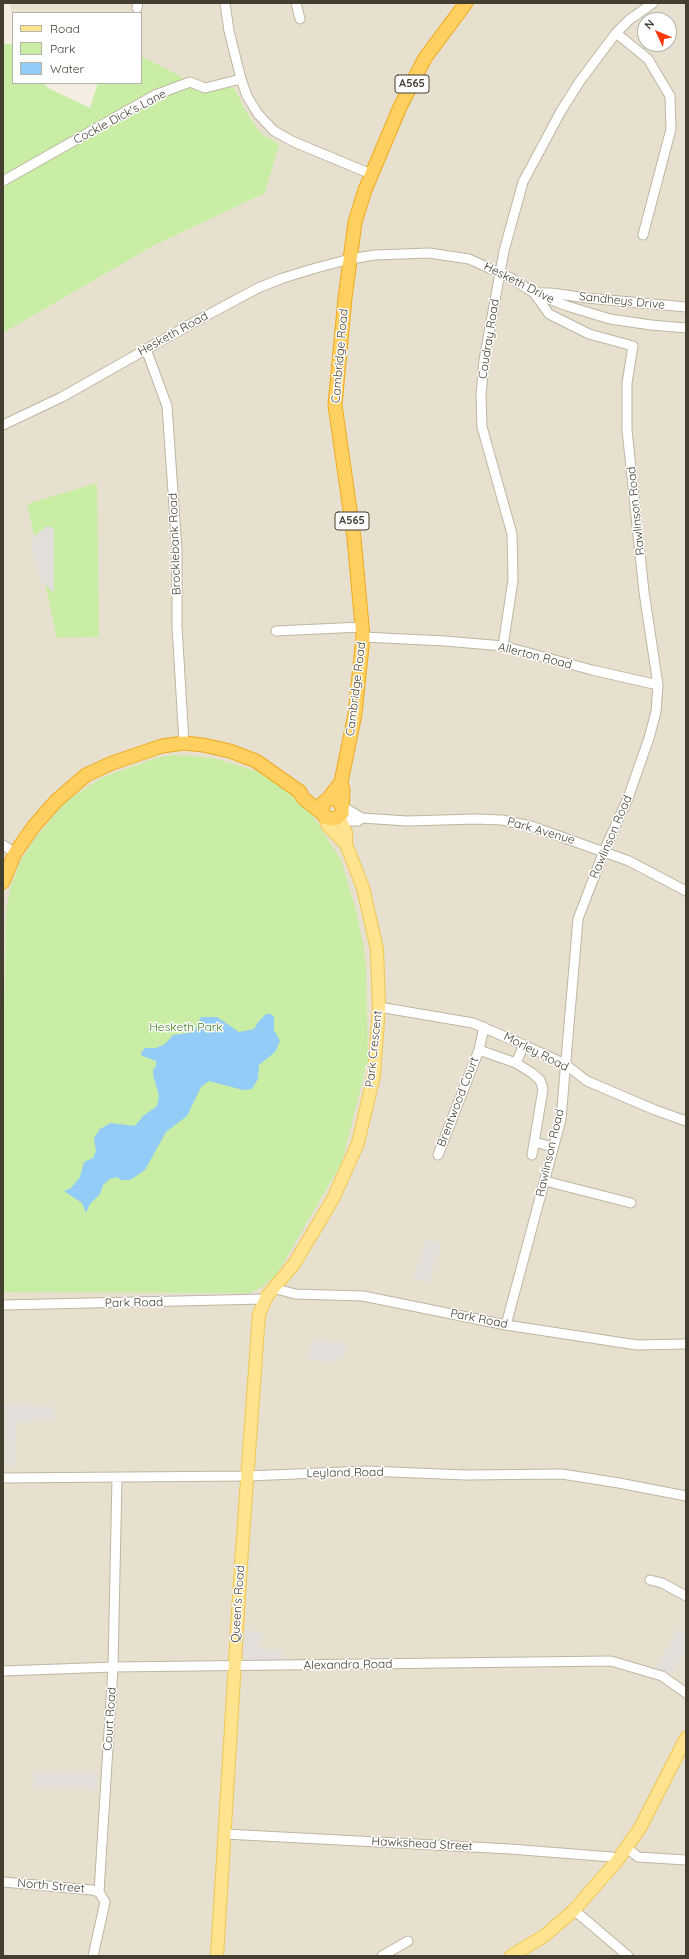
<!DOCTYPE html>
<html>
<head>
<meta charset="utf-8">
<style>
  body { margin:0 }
  #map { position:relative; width:689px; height:1959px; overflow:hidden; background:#f3eee1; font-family:Quicksand,sans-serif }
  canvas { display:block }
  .frame { position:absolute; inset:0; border:4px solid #443e31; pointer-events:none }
  .legend { position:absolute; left:12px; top:12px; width:130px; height:72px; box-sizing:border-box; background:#fff; border:1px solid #b4b2ad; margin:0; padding:5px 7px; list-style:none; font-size:12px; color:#443e31 }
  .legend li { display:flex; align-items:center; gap:8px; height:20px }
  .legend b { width:20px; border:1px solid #b4b2ad }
  .north { position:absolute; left:637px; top:12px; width:40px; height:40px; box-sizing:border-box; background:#fff; border:1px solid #b4b2ad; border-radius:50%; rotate:314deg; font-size:11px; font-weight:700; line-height:16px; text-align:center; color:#443e31 }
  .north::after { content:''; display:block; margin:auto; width:14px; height:18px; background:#ff390c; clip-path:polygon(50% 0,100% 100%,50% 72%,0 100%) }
</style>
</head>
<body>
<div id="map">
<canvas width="689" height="1959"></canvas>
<div class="frame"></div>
<ul class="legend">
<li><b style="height:5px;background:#ffe38e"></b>Road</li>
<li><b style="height:11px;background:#c9eda4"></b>Park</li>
<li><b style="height:11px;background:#94ccf8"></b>Water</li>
</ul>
<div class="north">N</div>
</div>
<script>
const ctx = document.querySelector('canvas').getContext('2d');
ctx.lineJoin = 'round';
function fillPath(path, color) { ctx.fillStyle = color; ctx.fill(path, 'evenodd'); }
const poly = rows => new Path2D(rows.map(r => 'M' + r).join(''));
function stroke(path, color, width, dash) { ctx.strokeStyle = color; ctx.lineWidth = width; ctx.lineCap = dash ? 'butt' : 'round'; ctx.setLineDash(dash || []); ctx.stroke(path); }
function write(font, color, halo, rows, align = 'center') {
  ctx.font = font + ' Quicksand,sans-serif'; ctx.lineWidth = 3; ctx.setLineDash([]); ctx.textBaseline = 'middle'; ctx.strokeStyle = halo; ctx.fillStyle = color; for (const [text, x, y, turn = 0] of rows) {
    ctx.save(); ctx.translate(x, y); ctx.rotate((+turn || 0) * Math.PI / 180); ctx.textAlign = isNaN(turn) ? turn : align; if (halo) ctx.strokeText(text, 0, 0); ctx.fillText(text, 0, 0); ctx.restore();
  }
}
fillPath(poly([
  [10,3,686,3,686,1956,3,1956,3,333,153,246,265,193,271,140,262,134,246,112,235,89,231,87,213,91,202,92,141,57,141,13,15,13,11,12],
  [645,20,669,20,669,44,645,44]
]), '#e7e0ce');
fillPath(poly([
  [3,44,13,44,13,83,44,83,48,88,90,108,98,83,141,83,141,56,180,76,202,92,213,91,231,87,235,89,246,112,255,125,262,134,279,144,265,193,153,246,3,333],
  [97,483,99,637,57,638,27,504],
  [174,755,213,758,259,772,290,792,311,813,341,860,356,910,363,944,366,967,368,1059,342,1162,277,1274,262,1287,249,1293,3,1292,3,1074,6,912,11,886,21,860,33,841,65,802,103,777,156,758]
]), '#c9eda4');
fillPath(poly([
  [48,525,54,530,54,593,40,580,30,540],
  [427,1239,442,1245,433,1268,430,1283,412,1279],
  [311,1339,347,1343,345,1356,339,1356,338,1363,308,1360],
  [3,1404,53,1406,54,1420,16,1422,15,1465,3,1467],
  [679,1628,686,1632,686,1650,672,1674,656,1668],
  [244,1631,262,1631,260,1645,263,1649,284,1651,282,1661,250,1660,242,1654],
  [34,1772,98,1773,97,1789,33,1788]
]), '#e2dfdb');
fillPath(poly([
  [266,1014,271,1014,274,1017,274,1030,280,1041,275,1052,259,1065,258,1079,252,1089,243,1090,209,1081,201,1087,187,1116,166,1132,145,1170,130,1180,122,1180,116,1177,110,1179,103,1185,100,1194,90,1204,86,1213,82,1203,64,1191,71,1188,80,1177,84,1162,93,1158,96,1151,94,1138,100,1129,111,1123,135,1126,143,1116,157,1106,159,1096,153,1075,153,1070,156,1066,156,1061,142,1056,141,1053,145,1048,156,1048,165,1044,173,1035,194,1032,201,1017,217,1017,239,1032,254,1029,259,1021]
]), '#94ccf8');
const minor = poly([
  [225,3,229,31,241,79,247,96,258,114,274,131,294,142,371,174],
  [296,3,300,19],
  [137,8,138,3],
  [616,33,648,59,670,96,671,129,643,235],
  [3,181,155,95,190,82,205,88,241,79],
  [539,293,551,293,587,298,686,307],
  [146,349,167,406,177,550,177,626,184,743],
  [3,425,62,397,189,325,258,288,283,278,316,268,350,259,375,255,429,253,469,259,511,278,534,293,567,306,610,319,651,325,686,328],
  [276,631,361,627],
  [363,637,445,641,503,646,592,670,658,685],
  [503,646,513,580,512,534,482,427,481,396,484,360,504,251,523,182,561,111,580,81,616,33,629,20,653,3],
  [342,806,362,818,407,821,475,819,502,820,531,826,629,861,686,891],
  [340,816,349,821,358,821,362,818],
  [3,845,15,853],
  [379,1007,473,1023,524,1045,565,1064,587,1081,655,1110,686,1121],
  [479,1050,484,1027],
  [516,1063,524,1045],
  [534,1142,553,1147],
  [438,1155,479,1050,516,1063,532,1073,540,1080,543,1089,532,1155],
  [545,1181,631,1203],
  [273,1288,295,1294,363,1296,506,1325,637,1345,686,1344],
  [3,1305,265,1299],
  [506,1325,561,1119,578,919,604,851,628,798,649,738,656,712,658,685,644,592,627,430,627,383,633,346,589,334,549,314,534,293],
  [3,1478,247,1476,367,1471,466,1475,562,1474,619,1483,686,1496],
  [650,1580,662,1583,686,1596],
  [3,1671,113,1667,611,1661,662,1676,686,1693],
  [225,1834,510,1849,612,1857,617,1861],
  [627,1848,638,1857,686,1860],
  [3,1882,92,1890,99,1892,105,1902,93,1956],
  [99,1892,113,1667,117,1478],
  [574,1910,628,1956],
  [382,1956,408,1941]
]);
const major = poly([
  [325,817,328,826,346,844],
  [217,1956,241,1564,259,1314,267,1296,294,1264,333,1199,358,1143,374,1075,379,1007,377,949,363,888,346,844,346,833,339,816],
  [511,1956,544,1936,574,1910,617,1861,640,1828,686,1738]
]);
const highway = poly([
  [341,782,343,790,342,813,337,818,331,819,325,817,322,811,324,802,329,799,336,799,342,805],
  [327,800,341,782,355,714,363,637,354,538,335,405,345,298,355,222,365,190,400,107,425,58,466,3],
  [3,882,15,853,34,826,56,801,86,775,112,763,162,746,184,743,203,745,230,751,256,761,300,792,303,798,323,814]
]);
stroke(minor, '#beb6a3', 11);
stroke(major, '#f1c751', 14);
stroke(highway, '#efaa1f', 15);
stroke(minor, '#fff', 9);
stroke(major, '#ffe38e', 12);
stroke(highway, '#ffd060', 13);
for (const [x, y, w] of [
  [412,84,34],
  [352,521,34]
]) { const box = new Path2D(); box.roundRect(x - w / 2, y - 9, w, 18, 3); ctx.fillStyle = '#fff'; ctx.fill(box); stroke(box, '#443e31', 1); }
write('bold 11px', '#443e31', null, [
  ["A565",412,84],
  ["A565",352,521]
]);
write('12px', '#443e31', '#fff', [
  ["Cockle Dick's Lane",120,117,-28],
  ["Hesketh Drive",519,283,27],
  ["Sandheys Drive",622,301,6],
  ["Hesketh Road",173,334,-29],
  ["Coudray Road",489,339,-81],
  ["Cambridge Road",340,356,-85],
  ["Rawlinson Road",636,511,-96],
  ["Brocklebank Road",175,544,-92],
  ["Allerton Road",535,656,14],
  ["Cambridge Road",356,689,-83],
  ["Park Avenue",541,831,16],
  ["Rawlinson Road",611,837,-67],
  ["Park Crescent",374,1049,-84],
  ["Morley Road",536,1052,27],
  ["Brentwood Court",458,1102,-69],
  ["Rawlinson Road",550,1153,-77],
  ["Park Road",134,1303,-1],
  ["Park Road",479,1319,11],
  ["Leyland Road",345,1473,-1],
  ["Queen's Road",238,1604,-86],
  ["Alexandra Road",348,1665,-1],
  ["Court Road",110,1719,-86],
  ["Hawkshead Street",422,1844,3],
  ["North Street",51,1886,5]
]);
write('12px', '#3f7c1f', '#fff', [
  ["Hesketh Park",186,1027]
]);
</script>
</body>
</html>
